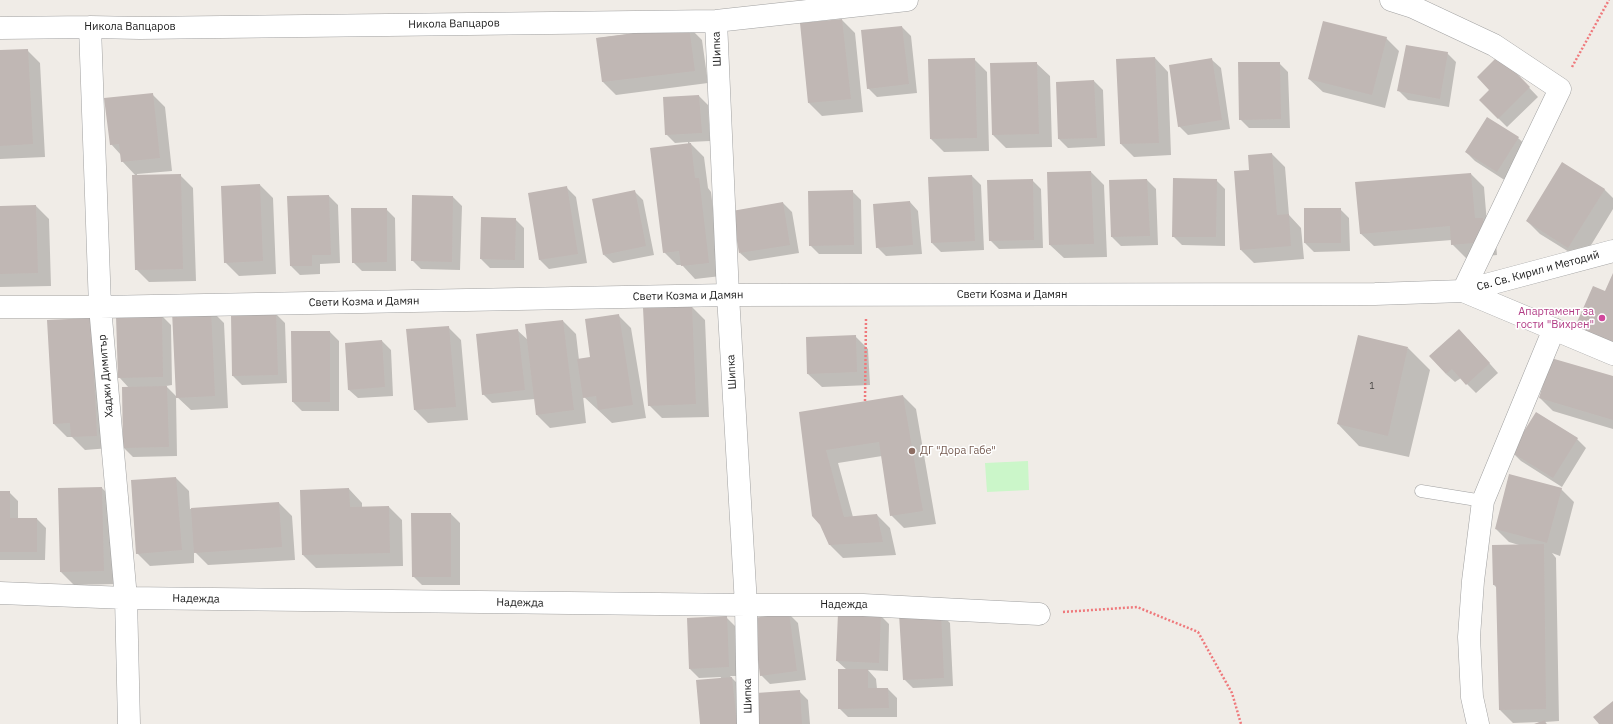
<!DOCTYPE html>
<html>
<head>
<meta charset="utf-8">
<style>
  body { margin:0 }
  canvas { display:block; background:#f0ece7 }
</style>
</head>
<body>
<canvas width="1613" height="724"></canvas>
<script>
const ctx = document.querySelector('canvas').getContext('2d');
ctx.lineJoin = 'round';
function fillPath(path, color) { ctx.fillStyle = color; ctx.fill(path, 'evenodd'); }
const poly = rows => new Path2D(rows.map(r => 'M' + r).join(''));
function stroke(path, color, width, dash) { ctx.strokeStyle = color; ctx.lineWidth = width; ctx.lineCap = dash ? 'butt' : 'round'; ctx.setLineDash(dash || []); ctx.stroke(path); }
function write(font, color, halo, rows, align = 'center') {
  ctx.font = font + ' "IBM Plex Sans",sans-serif'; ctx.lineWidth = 3; ctx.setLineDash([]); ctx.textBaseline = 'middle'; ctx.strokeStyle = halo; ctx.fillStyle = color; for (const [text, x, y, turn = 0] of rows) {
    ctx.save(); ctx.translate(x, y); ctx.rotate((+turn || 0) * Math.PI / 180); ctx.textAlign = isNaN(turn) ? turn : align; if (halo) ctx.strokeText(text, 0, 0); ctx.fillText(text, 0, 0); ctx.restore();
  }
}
fillPath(poly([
  [1028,461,1029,490,987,492,985,463]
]), '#cbf6c9');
fillPath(poly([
  [842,20,855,33,863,112,822,116,809,103],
  [689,27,702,40,708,83,616,95,603,82,597,38],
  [902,27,911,36,917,93,877,97,868,88],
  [1386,38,1399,51,1385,108,1323,92,1309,79],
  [27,50,40,63,45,157,0,159,0,51],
  [1447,53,1456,62,1449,107,1408,100,1399,91],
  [1499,56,1538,97,1507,127,1480,100,1490,90],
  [1155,58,1168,72,1171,155,1134,157,1121,144],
  [974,59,987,72,989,151,944,152,931,139],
  [1212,60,1221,68,1230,129,1188,135,1179,126],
  [1036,63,1050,76,1052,147,1006,148,993,135],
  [1279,63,1288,72,1290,128,1249,128,1240,119],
  [1094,81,1103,90,1105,146,1068,148,1059,139],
  [152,94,165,107,172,171,137,174,137,176,180,175,193,188,196,281,149,282,136,269,136,176,122,161,121,155,111,144],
  [699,96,708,105,710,141,689,142,704,157,708,188,711,192,721,276,695,279,682,265,677,265,664,252,688,144,688,142,675,143,666,134],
  [1518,138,1527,146,1506,181,1475,161,1466,152],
  [1272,154,1285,167,1289,215,1301,228,1304,259,1254,263,1241,250,1250,171],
  [1091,172,1104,185,1107,257,1064,258,1050,245,1048,173],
  [1471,174,1484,187,1487,224,1495,232,1497,255,1466,258,1452,244,1452,240,1374,246,1360,233],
  [972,176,981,185,984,250,941,252,932,243],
  [1032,180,1041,189,1043,248,999,249,990,240],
  [1147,180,1156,189,1158,245,1121,246,1112,237],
  [1216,180,1225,189,1225,246,1182,245,1173,236],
  [260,185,273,198,276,274,239,276,225,262],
  [567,188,576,197,587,263,549,269,540,260,529,194],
  [1604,189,1613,198,1613,209,1582,260,1540,234,1527,221],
  [634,191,643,200,654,255,613,263,604,255],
  [852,191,861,200,862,254,819,254,810,245],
  [329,196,338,205,340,263,320,264,320,274,300,275,291,266],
  [413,196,453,197,462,206,460,270,421,269,412,260],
  [910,202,918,211,922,254,886,256,877,247],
  [783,203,792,212,799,253,749,261,740,253],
  [36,206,49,219,51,286,0,287,0,207],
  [386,209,395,218,396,271,362,271,353,262],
  [1340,209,1349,218,1350,251,1314,252,1305,243],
  [515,219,524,228,524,268,490,268,481,259],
  [692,307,705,320,709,417,662,418,649,405],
  [211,310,224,323,228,408,191,410,176,396,177,456,133,457,124,448,129,388,119,377,162,316,171,325,172,385,166,386,177,397],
  [276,314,285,323,287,383,242,385,233,376],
  [618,315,631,328,646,418,612,423,583,396,586,423,550,428,537,415,535,399,492,403,483,394,517,330,528,340,563,321,576,334,579,360,592,358],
  [48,321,104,332,110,448,85,450,72,437,67,437,54,424],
  [448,327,461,340,468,420,428,423,415,410],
  [330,332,339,341,339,411,302,411,293,402],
  [855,336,868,349,870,385,822,387,808,374],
  [1468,339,1498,373,1476,393,1461,378,1455,382,1446,374],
  [382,341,391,350,393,396,358,398,349,390],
  [1408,348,1430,370,1409,457,1359,446,1338,424],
  [1613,377,1613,429,1553,411,1540,398],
  [903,396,916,409,936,524,904,528,891,515,882,456,838,463,853,517,877,515,890,528,896,555,843,558,830,545,800,413],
  [1577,439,1586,448,1562,487,1521,461,1512,452],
  [176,478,189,491,190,509,279,503,292,516,295,560,208,565,194,551,194,563,150,566,137,553],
  [102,488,115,501,117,584,74,585,61,572,59,489],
  [349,489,362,503,362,507,389,507,402,520,403,566,316,568,303,555],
  [1561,489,1574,502,1560,556,1552,553,1556,558,1559,721,1545,722,1547,724,1536,724,1540,722,1513,723,1500,710,1497,588,1494,585,1519,545,1509,542,1496,529],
  [0,492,9,492,18,501,18,519,37,519,46,528,45,560,0,560],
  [451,514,460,523,460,585,422,585,413,576],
  [789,614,798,623,806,680,770,684,761,675],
  [941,614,950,623,953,686,913,688,904,679],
  [880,615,889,624,888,671,868,670,876,679,877,689,888,689,897,698,897,717,848,717,839,708,847,670,837,661],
  [726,617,735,626,738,676,730,676,741,687,744,724,701,724,721,677,699,678,690,669],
  [799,691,808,700,810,724,759,724]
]), '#0003');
fillPath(poly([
  [842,19,851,99,808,103,800,23],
  [1323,21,1387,37,1372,95,1308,79],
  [689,26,695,71,602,82,596,38],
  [902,26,909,84,867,89,861,30],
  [1406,45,1448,52,1440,99,1397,91],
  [28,49,33,144,0,146,0,50],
  [1499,55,1530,87,1498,119,1479,100,1489,90,1477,77],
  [1155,57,1159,143,1120,144,1116,59],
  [975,58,977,138,930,139,928,59],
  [1212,58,1222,120,1178,127,1169,65],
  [1037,62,1039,134,992,135,990,63],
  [1238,62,1280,62,1281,119,1239,120],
  [1094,80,1097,138,1058,139,1056,82],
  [153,93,160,158,121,162,119,144,110,145,104,98],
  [699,95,702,133,665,135,663,97],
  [1487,117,1519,137,1497,172,1465,152],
  [691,143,695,178,699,178,709,263,681,266,679,251,663,253,650,148],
  [1272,153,1277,215,1289,214,1291,246,1240,250,1234,171,1249,170,1248,155],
  [1562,162,1605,189,1568,248,1526,221],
  [1091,171,1094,244,1049,245,1047,172],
  [1471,173,1475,218,1483,218,1485,242,1451,245,1450,226,1360,234,1355,182],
  [181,174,183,269,135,270,132,175],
  [972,175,975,241,931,243,928,177],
  [1173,178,1217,179,1216,237,1172,237],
  [1033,179,1034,240,989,241,987,180],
  [1147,179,1150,236,1111,237,1109,180],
  [260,184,263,261,224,263,221,186],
  [567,186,578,254,539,260,528,193],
  [635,190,646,246,603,255,592,199],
  [853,190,854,245,809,246,808,191],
  [329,195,331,255,312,255,312,266,290,266,287,196],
  [412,195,453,196,452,262,411,261],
  [910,201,913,245,876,248,873,204],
  [783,202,790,245,739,253,732,211],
  [36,205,38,273,0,274,0,206],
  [351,208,387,208,387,262,352,263],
  [1304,208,1341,208,1341,243,1304,243],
  [481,217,516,218,515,260,480,259],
  [1613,273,1613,346,1574,329,1593,286,1605,291],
  [692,306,696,404,648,406,643,308],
  [211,309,215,396,176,398,172,311],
  [276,313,278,375,232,376,231,314],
  [619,314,633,405,598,410,596,396,583,398,577,359,590,357,585,319],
  [162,315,163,377,118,378,116,316],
  [91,318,97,436,71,437,70,423,53,424,47,320],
  [563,320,574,410,536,415,525,324],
  [449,326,456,407,414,410,406,329],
  [518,329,525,390,482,395,476,334],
  [1459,329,1490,363,1466,385,1452,369,1446,374,1429,356],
  [291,331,330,331,330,402,292,402],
  [856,335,857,372,807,374,806,337],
  [1358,335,1408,347,1388,436,1337,424],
  [382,340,385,387,348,390,345,343],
  [1551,358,1613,376,1613,420,1539,398],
  [167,386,169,447,123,448,122,387],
  [903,395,923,511,890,516,879,442,826,450,844,517,877,514,883,542,829,545,820,525,812,516,799,412],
  [1536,412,1578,438,1553,478,1511,452],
  [1509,474,1562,488,1547,543,1495,529],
  [176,477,182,550,136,554,131,480],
  [102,487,104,571,60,572,58,488],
  [349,488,350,507,389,506,390,553,302,555,300,490],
  [0,491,10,491,10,518,37,518,37,552,0,552],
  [279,502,282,547,194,553,191,508],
  [411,513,451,513,451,577,412,577],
  [1544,544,1546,709,1499,710,1496,585,1493,585,1492,545],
  [789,613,797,671,760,676,753,618],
  [838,613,881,614,879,663,836,661],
  [941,613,944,678,903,680,899,614],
  [727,616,729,667,689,669,687,618],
  [838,669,868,669,868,688,888,688,889,708,838,709],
  [732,677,737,724,700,724,696,680],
  [800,690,802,724,758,724,756,693],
  [1613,701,1613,724,1599,724,1593,717],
  [1545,720,1546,724,1534,724]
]), '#c0b7b4');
const service = poly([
  [1421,491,1483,501]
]);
const minor = poly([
  [1391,0,1413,7,1494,45,1560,89,1463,291],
  [716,21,728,295,746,605,748,724],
  [90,27,100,307,126,598,129,724],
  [0,28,90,27,140,28,716,21,907,0],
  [1463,291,1613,354],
  [0,307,100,307,728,295,1375,294,1463,291,1613,251],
  [0,593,126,598,746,605,863,605,1039,614],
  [1478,724,1472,697,1469,637,1473,581,1483,501,1554,329]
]);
stroke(service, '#a1a1a1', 13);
stroke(minor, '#a1a1a1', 23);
stroke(poly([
  [1572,67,1609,0],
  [865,401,866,319],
  [1063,612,1137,607,1198,632,1232,693,1241,724]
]), '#ef797c', 2.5, [2, 2]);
stroke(service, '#fff', 12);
stroke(minor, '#fff', 22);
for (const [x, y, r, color] of [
  [1602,318,4,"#d1479c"],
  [912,451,4,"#8d6e63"]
]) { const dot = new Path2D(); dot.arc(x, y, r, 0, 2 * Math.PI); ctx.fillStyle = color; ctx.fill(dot); stroke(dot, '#fff', 1.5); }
write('9px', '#484645', null, [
  ["1",1372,386]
]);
write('11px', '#202020', '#fff', [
  ["Никола Вапцаров",454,24,-1],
  ["Никола Вапцаров",130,27],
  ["Шипка",717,49,-92],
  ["Св. Св. Кирил и Методий",1538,271,-15],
  ["Свети Козма и Дамян",1012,295],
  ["Свети Козма и Дамян",688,296,-1],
  ["Свети Козма и Дамян",364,302,-1],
  ["Шипка",732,372,-93],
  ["Хаджи Димитър",106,376,-95],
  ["Надежда",196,599,1],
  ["Надежда",520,603,1],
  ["Надежда",844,605],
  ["Шипка",748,696,-91]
]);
write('11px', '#b23c85', '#fff', [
  ["Апартамент за",1594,312],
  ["гости \"Вихрен\"",1594,325]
], 'right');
write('11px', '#785e54', '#fff', [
  ["ДГ \"Дора Габе\"",920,451]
], 'left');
</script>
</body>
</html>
